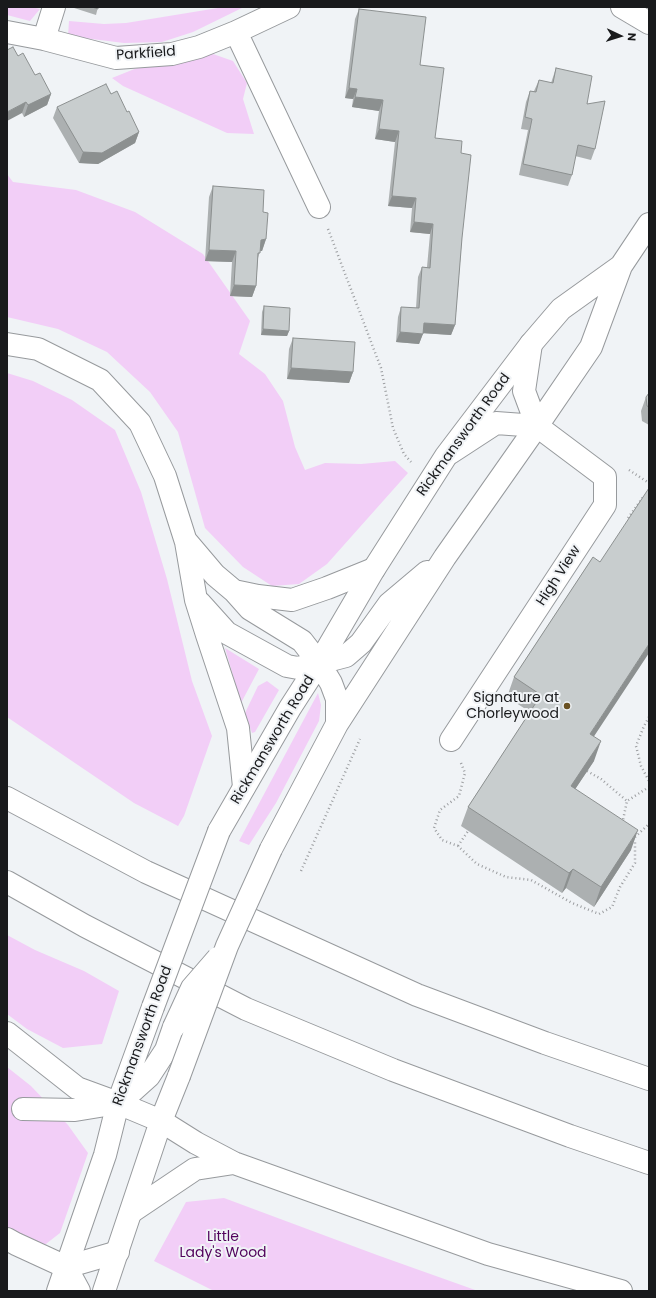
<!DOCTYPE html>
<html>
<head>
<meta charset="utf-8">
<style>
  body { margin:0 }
  #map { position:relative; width:656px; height:1298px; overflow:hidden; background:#f0f3f6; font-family:Poppins,sans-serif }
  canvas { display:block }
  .frame { position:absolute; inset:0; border:8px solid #191a1c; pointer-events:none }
  .north { position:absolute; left:600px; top:16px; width:40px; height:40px; -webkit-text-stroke:3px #f0f3f6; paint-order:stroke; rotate:94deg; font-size:11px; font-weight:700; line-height:16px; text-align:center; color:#191a1c }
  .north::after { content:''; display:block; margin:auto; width:14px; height:18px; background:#191a1c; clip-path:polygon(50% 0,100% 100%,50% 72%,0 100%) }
</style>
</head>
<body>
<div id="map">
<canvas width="656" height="1298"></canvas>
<div class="frame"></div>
<div class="north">N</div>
</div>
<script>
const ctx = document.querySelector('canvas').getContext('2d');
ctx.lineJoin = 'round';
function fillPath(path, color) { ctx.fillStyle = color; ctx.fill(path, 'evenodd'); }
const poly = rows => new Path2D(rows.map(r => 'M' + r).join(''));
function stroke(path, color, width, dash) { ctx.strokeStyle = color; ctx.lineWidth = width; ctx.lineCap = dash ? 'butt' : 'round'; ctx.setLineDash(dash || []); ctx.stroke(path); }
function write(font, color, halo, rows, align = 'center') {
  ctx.font = font + ' Poppins,sans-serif'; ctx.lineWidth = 4; ctx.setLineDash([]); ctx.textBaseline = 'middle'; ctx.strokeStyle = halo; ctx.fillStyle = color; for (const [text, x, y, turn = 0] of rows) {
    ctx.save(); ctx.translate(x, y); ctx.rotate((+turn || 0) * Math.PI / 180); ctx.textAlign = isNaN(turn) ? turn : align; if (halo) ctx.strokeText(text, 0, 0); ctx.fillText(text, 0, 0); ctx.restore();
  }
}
fillPath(poly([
  [7,7,31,7,40,9,30,21,7,15],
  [224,7,244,7,193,32,162,42,124,43,68,36,69,21,104,24,126,23],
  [213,54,233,61,247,83,243,99,254,134,227,133,123,86,112,78,137,68,181,63],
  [7,174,13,182,76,190,135,212,203,254,250,321,239,354,265,374,283,401,295,447,305,470,325,463,361,464,395,461,408,473,327,564,299,584,272,586,243,567,205,528,178,432,150,392,107,352,58,329,7,317],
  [7,373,33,381,72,400,115,430,141,492,167,579,192,681,212,736,184,816,178,826,134,803,7,717],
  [225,648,259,669,241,703],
  [267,681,279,690,255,732,252,733,245,713,258,686],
  [318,693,321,705,319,721,276,803,249,845,239,841],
  [7,935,35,950,84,971,119,991,102,1044,63,1048,27,1029,7,1014],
  [7,1067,31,1086,68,1125,88,1153,60,1233,42,1247,7,1227],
  [224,1198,377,1255,478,1291,214,1291,154,1261,186,1202]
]), '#f2cef7');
const minor = poly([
  [622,7,649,23],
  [7,32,44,39,116,58,172,54,199,47,236,32,289,7],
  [236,32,319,207],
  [44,39,54,7],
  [531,344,524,391,537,426],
  [450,453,496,423,537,426],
  [451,740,605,505,605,477,537,426],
  [23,1109,75,1110,118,1103],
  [7,1239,16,1244,66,1267,118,1252],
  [66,1267,79,1291]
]);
const major = poly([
  [319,663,346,656,361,643,389,604,427,572],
  [319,663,331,683,337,699,337,724],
  [219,831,290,708,319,663,374,569,446,456,531,344,561,309,621,266],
  [271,849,337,724,370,673,445,557,537,426,591,347,621,266,649,224],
  [118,1103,161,1121],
  [119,1103,149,1076,166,1050,174,1027],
  [58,1291,105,1155,118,1103,153,1007],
  [104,1291,161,1121,179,1076]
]);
const highway = poly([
  [7,344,38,349,100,380,140,423,165,476,186,542,196,600,207,635,238,728,244,787],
  [187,542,215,575,234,591,250,609,302,641,319,663,298,668,287,666,227,633,200,603],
  [234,591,258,596,292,600,327,588,374,569],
  [7,798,146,872,417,995,545,1043,649,1079],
  [7,882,85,926,246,1009,393,1070,570,1136,649,1163],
  [7,1033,77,1088,118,1103],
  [161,1121,196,1143,234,1163,488,1254,621,1291],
  [131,1212,195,1169,234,1163]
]);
stroke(minor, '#979a9d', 24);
stroke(major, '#979a9d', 24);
stroke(highway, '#979a9d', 24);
stroke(poly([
  [328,229,381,368,393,428,404,454,411,462],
  [629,470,649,483],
  [628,518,644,496],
  [649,717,644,726,636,746,641,766,649,781],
  [461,763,465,773,459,796,440,810,434,828,442,840,458,846,477,864,506,877,531,880,572,903,599,914,612,907,620,887,635,863,635,842,633,839],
  [587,771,601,779,627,801],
  [624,823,623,820,627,801,649,787],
  [635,837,649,824],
  [458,846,468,831],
  [301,871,360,739]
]), '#9c9ea1', 2.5, [1, 3]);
stroke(minor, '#fff', 22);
stroke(major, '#fff', 22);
stroke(highway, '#fff', 22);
const majorBridge = poly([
  [153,1007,219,831],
  [174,1027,192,988,218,958],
  [179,1076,227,946,271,849]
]);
stroke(majorBridge, '#979a9d', 24, []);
stroke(majorBridge, '#fff', 22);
fillPath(poly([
  [71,7,98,7,96,15],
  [359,9,420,65,435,138,461,153,462,238,455,325,451,335,423,333,419,344,396,342,398,317,401,307,416,308,418,277,422,267,427,267,430,234,410,232,412,208,388,206,395,142,375,139,379,111,352,107,353,99,345,98,355,19],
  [18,56,51,94,47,105,24,117,22,113],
  [556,68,587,104,595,149,591,160,575,156,572,175,568,186,519,175,528,130,521,129,526,102,530,91,534,91,539,80,551,83],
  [111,94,127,112,139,132,135,143,98,164,79,163,53,118,57,107],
  [213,186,263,212,266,239,262,251,260,251,258,258,256,286,252,297,230,296,232,262,205,261,209,197],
  [264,306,289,331,287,336,261,335,262,312],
  [293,338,353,372,349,383,287,379,289,349],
  [649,393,649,425,642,421,641,411,646,397],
  [593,557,594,761,575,789,631,850,594,907,566,888,562,893,461,826,468,807,530,712,507,697,514,677]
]), '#acb0b1');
fillPath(poly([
  [349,88,357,89,353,99,345,98],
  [51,94,47,105,24,117,28,105],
  [355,97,383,100,379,111,352,107],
  [26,102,22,113,7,121,7,112],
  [379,129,399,131,395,142,375,139],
  [139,132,135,143,98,164,79,163,83,152],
  [392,196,416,198,412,208,388,206],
  [414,222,433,224,430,234,410,232],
  [266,239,262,251,257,251,261,240],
  [209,250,236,251,232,262,205,261],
  [234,285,256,286,252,297,230,296],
  [424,323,455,325,451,335,420,333],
  [263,329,289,331,287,336,261,335],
  [400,332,423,334,419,344,396,342],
  [291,368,353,372,349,383,287,379],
  [649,644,649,653,583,753,590,734],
  [601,741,594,761,564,806,571,786],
  [638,830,631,850,594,907,601,887],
  [573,869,566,888,562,893,569,873]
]), '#8c9090');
const building = poly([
  [92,7,98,7,98,9,92,7],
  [359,9,426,17,420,65,444,68,435,138,462,141,461,153,471,155,462,238,455,325,424,323,423,334,400,332,401,307,419,308,422,267,430,268,433,224,414,222,416,198,392,196,399,131,379,129,383,100,355,97,357,89,349,88,359,9],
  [13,47,18,56,23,53,35,75,40,73,51,94,28,105,26,102,7,112,7,50,13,47],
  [556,68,592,76,587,104,605,101,595,149,578,145,572,175,523,164,532,119,525,117,530,91,536,92,539,80,553,83,556,68],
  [106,84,111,94,117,91,127,112,129,111,139,132,102,153,83,152,57,107,106,84],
  [213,186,264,190,263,212,268,213,266,239,261,240,260,253,258,253,256,286,234,285,236,251,209,250,213,186],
  [264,306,290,308,289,331,263,329,264,306],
  [293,338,355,342,353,372,291,368,293,338],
  [649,393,649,407,647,406,646,397,649,393],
  [649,488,649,644,590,734,601,741,571,786,638,830,601,887,573,869,569,873,468,807,541,695,514,677,593,557,600,562,649,488]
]);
fillPath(building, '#c8cdce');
stroke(building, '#8c9090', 1);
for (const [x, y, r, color] of [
  [567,706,4,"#6a5122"]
]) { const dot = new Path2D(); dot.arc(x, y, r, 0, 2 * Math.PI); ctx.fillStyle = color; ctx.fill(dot); stroke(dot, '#f0f3f6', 1.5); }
write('14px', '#191a1c', '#f0f3f6', [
  ["Parkfield",146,54,-4],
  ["Rickmansworth Road",464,435,-54],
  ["High View",559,576,-57],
  ["Rickmansworth Road",273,740,-59],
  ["Rickmansworth Road",143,1036,-70]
]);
write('14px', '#191a1c', '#f0f3f6', [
  ["Signature at",559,698],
  ["Chorleywood",559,714]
], 'right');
write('14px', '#51025c', '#f0f3f6', [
  ["Little",223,1237],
  ["Lady's Wood",223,1253]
]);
</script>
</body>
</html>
